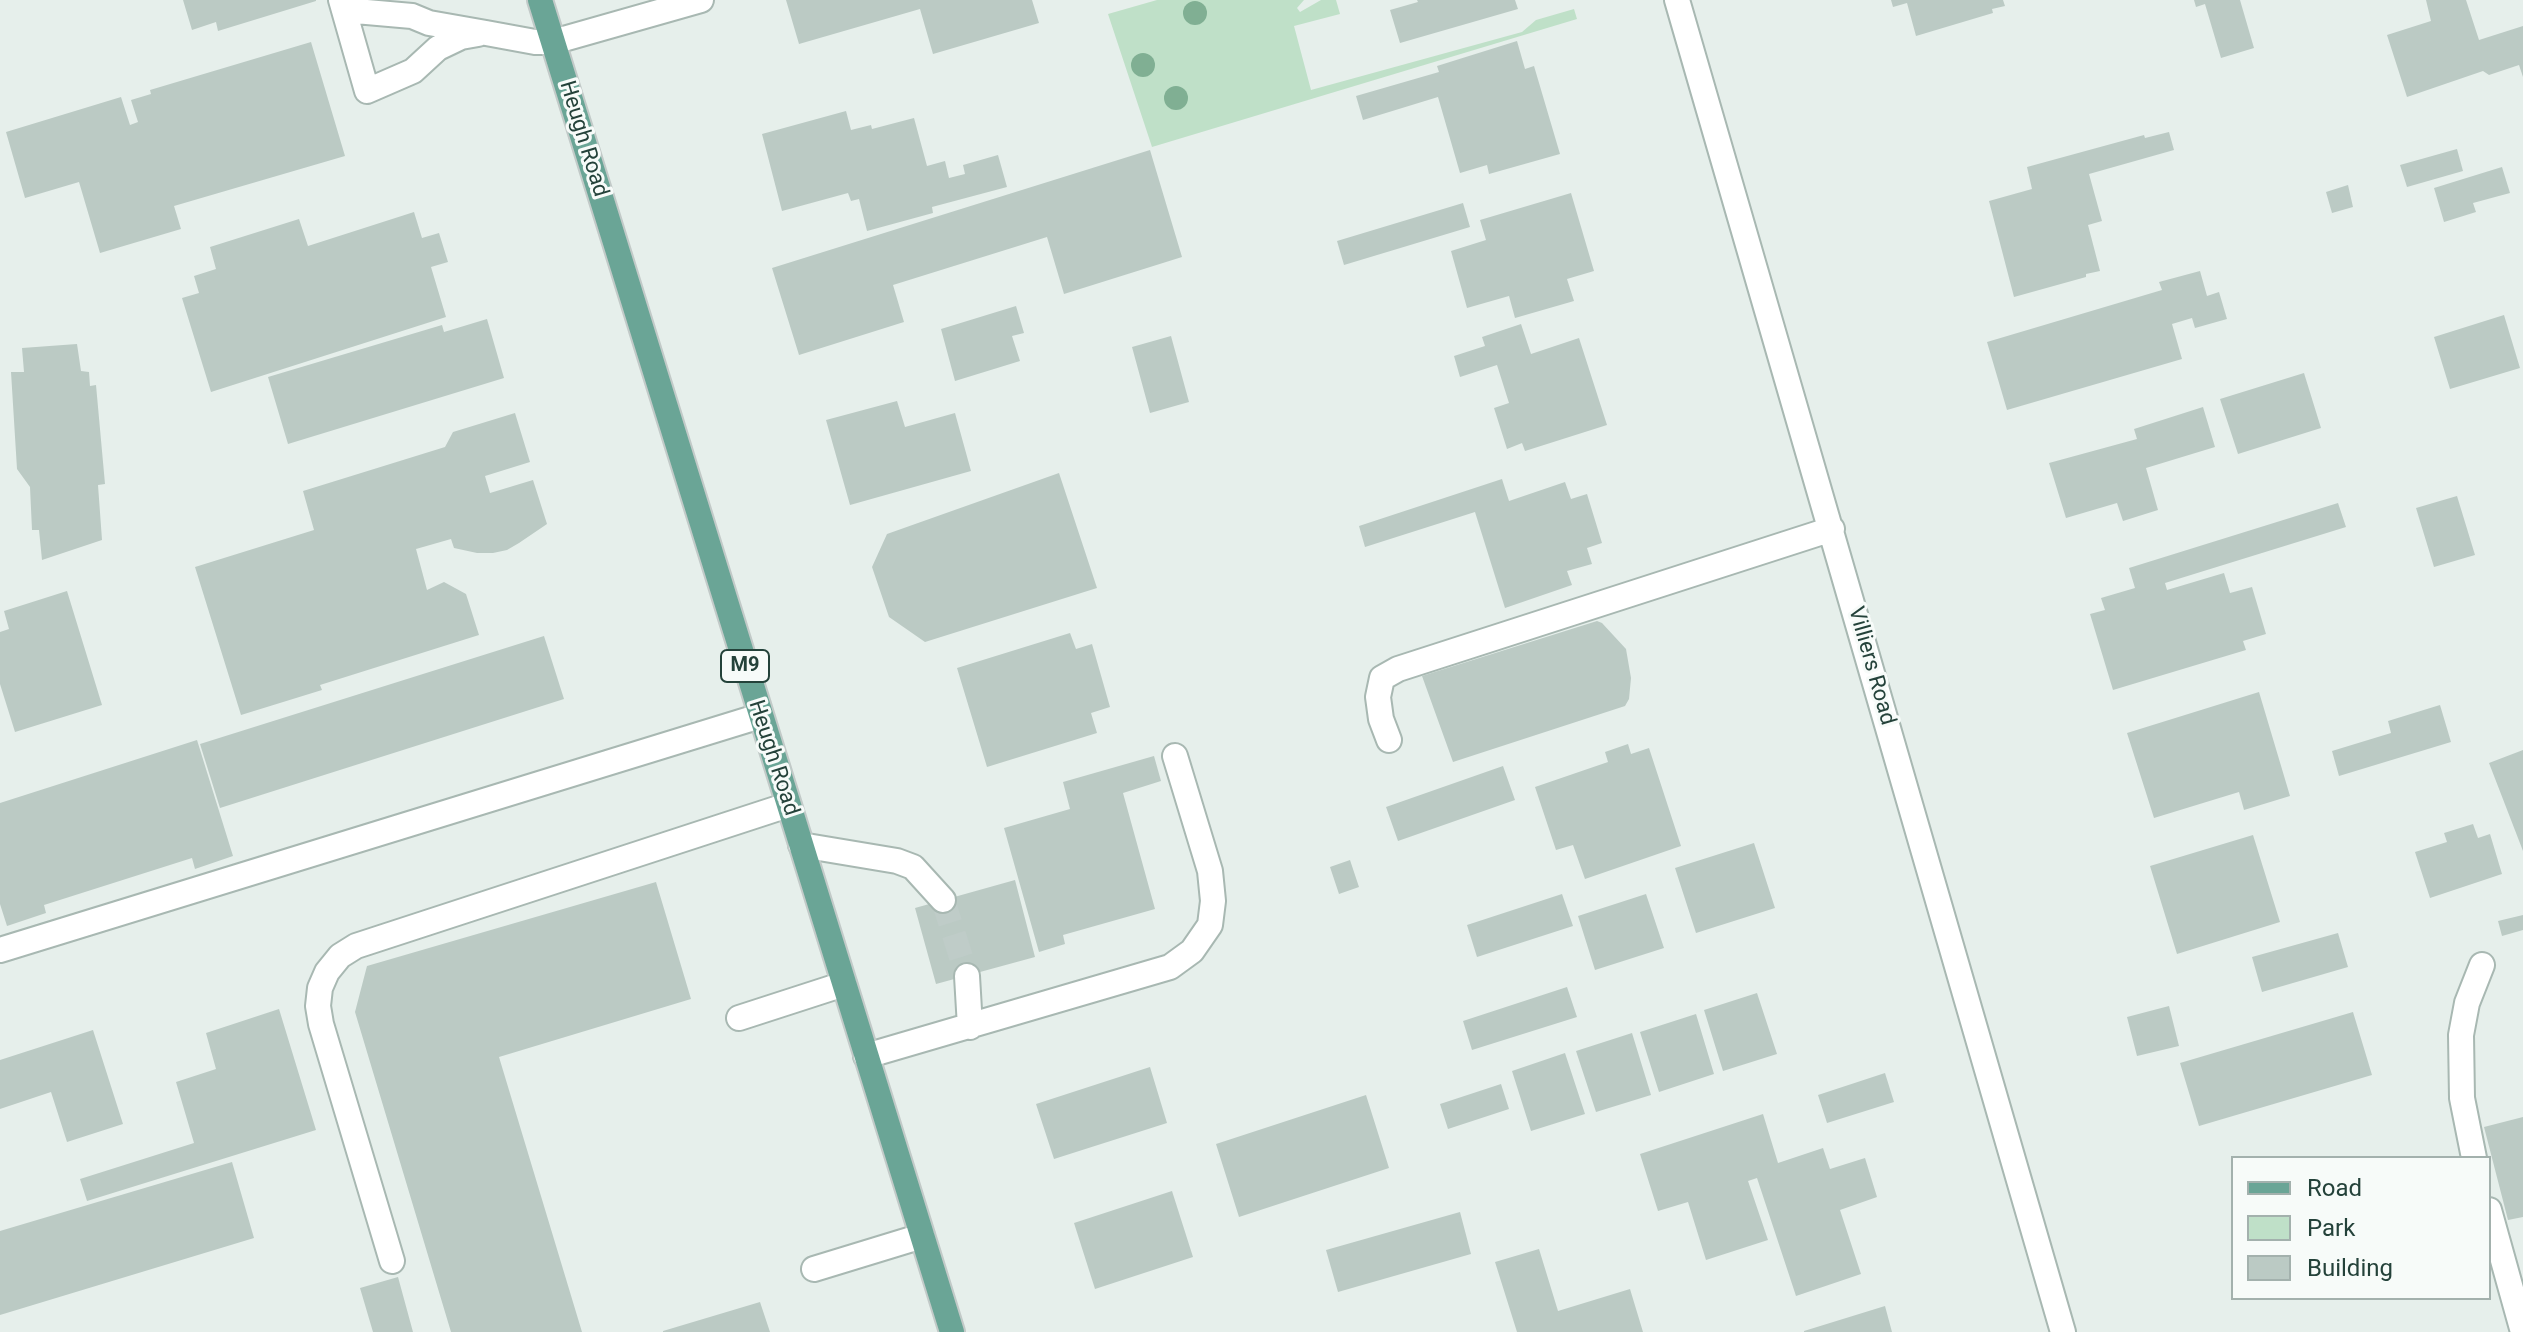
<!DOCTYPE html>
<html>
<head>
<meta charset="utf-8">
<style>
  body { margin:0 }
  #map { position:relative; width:2523px; height:1332px; overflow:hidden; background:#e6efeb; font-family:Roboto,sans-serif }
  canvas { display:block }
  .legend { position:absolute; left:2231px; top:1156px; width:260px; height:144px; box-sizing:border-box; background:#f7fbf9; border:2px solid #a3b1ad; margin:0; padding:10px 14px; list-style:none; font-size:24px; color:#24423a }
  .legend li { display:flex; align-items:center; gap:16px; height:40px }
  .legend b { width:40px; border:2px solid #a3b1ad }
</style>
</head>
<body>
<div id="map">
<canvas width="2523" height="1332"></canvas>
<ul class="legend">
<li><b style="height:10px;background:#6aa596"></b>Road</li>
<li><b style="height:22px;background:#bfe0c8"></b>Park</li>
<li><b style="height:22px;background:#bbcac4"></b>Building</li>
</ul>
</div>
<script>
const ctx = document.querySelector('canvas').getContext('2d');
ctx.lineJoin = 'round';
function fillPath(path, color) { ctx.fillStyle = color; ctx.fill(path, 'evenodd'); }
const poly = rows => new Path2D(rows.map(r => 'M' + r).join(''));
function stroke(path, color, width, dash) { ctx.strokeStyle = color; ctx.lineWidth = width; ctx.lineCap = dash ? 'butt' : 'round'; ctx.setLineDash(dash || []); ctx.stroke(path); }
function write(font, color, halo, rows, align = 'center') {
  ctx.font = font + ' Roboto,sans-serif'; ctx.lineWidth = 6; ctx.setLineDash([]); ctx.textBaseline = 'middle'; ctx.strokeStyle = halo; ctx.fillStyle = color; for (const [text, x, y, turn = 0] of rows) {
    ctx.save(); ctx.translate(x, y); ctx.rotate((+turn || 0) * Math.PI / 180); ctx.textAlign = isNaN(turn) ? turn : align; if (halo) ctx.strokeText(text, 0, 0); ctx.fillText(text, 0, 0); ctx.restore();
  }
}
fillPath(poly([
  [1157,0,1304,0,1297,8,1300,12,1321,0,1336,0,1340,14,1294,26,1311,90,1522,32,1536,20,1574,9,1577,19,1152,147,1108,14]
]), '#bfe0c8');
fillPath(poly([
  [183,0,316,0,316,1,218,31,216,22,192,30],
  [786,0,1032,0,1039,23,933,54,920,9,799,44],
  [1417,0,1515,0,1518,9,1400,43,1390,10,1418,2],
  [1891,0,2003,0,2005,6,1992,9,1993,13,1916,36,1907,3,1893,7],
  [2194,0,2240,0,2254,48,2221,58,2205,4,2196,7],
  [2426,0,2466,0,2479,40,2523,26,2523,77,2519,65,2489,75,2483,71,2407,97,2387,35,2431,21],
  [1517,41,1525,69,1534,66,1560,154,1489,174,1487,165,1460,173,1438,97,1363,120,1356,96,1439,72,1437,66],
  [311,42,345,156,174,206,181,229,100,253,79,182,25,198,6,132,121,97,130,125,138,122,131,100,151,94,150,90],
  [846,111,851,130,871,125,872,129,914,118,927,166,945,161,949,178,965,174,963,165,998,155,1007,187,932,207,933,213,867,231,859,199,851,201,848,193,782,211,762,134],
  [2169,132,2174,150,2089,174,2102,221,2088,225,2100,271,2086,274,2086,277,2014,297,1989,201,2032,189,2027,167,2144,135,2145,138],
  [2457,149,2463,171,2407,187,2400,165],
  [1150,150,1182,257,1064,294,1047,237,893,285,904,322,799,355,772,268],
  [2502,167,2510,193,2473,203,2476,212,2444,222,2434,188],
  [2348,185,2353,207,2332,213,2326,192],
  [1571,193,1594,271,1567,279,1574,301,1515,318,1509,296,1467,308,1451,251,1486,240,1480,220],
  [1463,203,1470,227,1344,265,1337,241],
  [414,212,422,238,439,233,448,262,431,267,446,317,211,392,182,298,199,293,194,276,216,269,210,247,299,219,308,246],
  [2200,271,2207,296,2219,292,2227,319,2195,328,2192,318,2172,324,2182,359,2007,410,1987,342,2162,290,2159,282],
  [1016,306,1024,333,1012,336,1020,361,955,381,941,329],
  [2504,315,2520,368,2450,389,2434,337],
  [487,319,504,378,288,444,268,377,442,325,444,332],
  [1521,324,1531,354,1579,338,1607,425,1525,451,1522,443,1507,449,1494,408,1509,403,1497,365,1460,377,1454,356,1485,346,1482,337],
  [1171,336,1189,402,1150,413,1132,347],
  [77,344,81,371,89,372,90,386,96,385,105,484,98,485,102,540,42,560,39,530,32,530,30,487,17,469,11,372,24,372,22,348],
  [2304,373,2321,428,2238,454,2220,399],
  [897,401,905,427,955,413,971,471,850,505,826,420],
  [2203,407,2215,447,2146,468,2158,510,2123,521,2117,503,2066,518,2049,463,2137,439,2134,429],
  [515,413,530,462,485,476,490,493,533,480,547,524,519,543,507,550,493,553,477,553,454,548,451,539,416,549,427,590,444,582,466,594,479,635,320,685,322,690,241,715,195,567,314,530,303,491,445,447,453,432],
  [1059,473,1097,588,925,642,889,617,872,567,887,534],
  [1502,479,1509,501,1565,482,1571,499,1587,494,1602,543,1587,548,1592,564,1567,571,1572,585,1505,608,1475,512,1365,547,1359,526],
  [2457,496,2475,555,2434,567,2416,508],
  [2338,503,2346,527,2165,583,2167,590,2224,573,2230,593,2252,587,2266,634,2243,641,2246,650,2113,690,2090,614,2105,610,2101,598,2135,588,2129,568],
  [67,591,102,705,15,732,0,684,0,632,9,629,4,611],
  [1597,621,1602,623,1626,649,1631,678,1629,699,1625,706,1453,762,1422,676],
  [1070,633,1076,649,1092,644,1110,707,1091,713,1097,733,987,767,957,668],
  [544,636,564,699,220,808,200,744],
  [2259,692,2290,796,2244,810,2239,792,2154,818,2127,733],
  [2440,705,2451,742,2339,776,2332,751,2391,733,2388,721],
  [197,740,233,856,195,869,192,858,44,905,46,913,7,926,0,904,0,803],
  [1628,744,1631,754,1649,748,1681,846,1585,879,1573,845,1556,850,1535,787,1608,762,1605,752],
  [2523,750,2523,851,2489,763],
  [1154,756,1161,781,1123,793,1155,909,1063,935,1065,944,1039,952,1004,828,1070,809,1063,782],
  [1503,766,1515,800,1398,841,1386,807],
  [2473,824,2478,838,2490,834,2502,874,2430,898,2415,852,2447,842,2444,833],
  [2253,835,2280,922,2177,954,2150,866],
  [1754,843,1775,908,1696,933,1675,868],
  [1350,860,1359,887,1339,894,1330,867],
  [1015,880,1035,957,936,984,915,908],
  [656,882,691,999,499,1057,582,1332,451,1332,355,1012,367,966],
  [1562,894,1573,926,1477,957,1467,925],
  [1646,894,1664,948,1595,970,1578,916],
  [2523,915,2523,930,2502,936,2498,921],
  [2338,933,2348,967,2262,992,2252,957],
  [1567,987,1577,1017,1472,1050,1463,1021],
  [1757,993,1777,1054,1723,1071,1704,1010],
  [2169,1006,2179,1046,2137,1056,2127,1017],
  [279,1009,316,1130,87,1201,80,1179,194,1143,176,1082,216,1069,206,1033],
  [2353,1012,2372,1075,2199,1126,2180,1063],
  [1696,1014,1714,1074,1659,1092,1640,1032],
  [93,1030,123,1124,67,1142,51,1092,0,1109,0,1060],
  [1632,1033,1651,1095,1596,1112,1576,1051],
  [1565,1053,1585,1114,1531,1131,1512,1071],
  [1150,1067,1167,1123,1054,1159,1036,1104],
  [1885,1073,1894,1102,1827,1123,1818,1095],
  [1501,1084,1509,1109,1448,1129,1440,1104],
  [1366,1095,1389,1168,1239,1217,1216,1144],
  [1763,1114,1778,1163,1823,1148,1830,1169,1865,1158,1877,1197,1840,1210,1861,1274,1796,1296,1757,1178,1748,1181,1768,1240,1706,1260,1688,1202,1658,1211,1640,1154],
  [2523,1117,2523,1217,2508,1220,2484,1127],
  [232,1162,254,1238,0,1315,0,1231],
  [1172,1191,1193,1257,1095,1289,1074,1223],
  [1460,1212,1471,1254,1338,1292,1326,1250],
  [1539,1249,1558,1311,1630,1289,1643,1332,1517,1332,1495,1262],
  [398,1277,413,1332,373,1332,360,1288],
  [760,1302,770,1332,663,1332,663,1331],
  [1885,1306,1892,1332,1804,1332,1804,1331]
]), '#bbcac4');
stroke(poly([
  [943,900,967,976]
]), '#bfccc8', 24, [24, 12]);
const minor = poly([
  [341,0,367,91,413,71,438,48,461,37,478,34],
  [1677,0,2063,1332],
  [344,10,412,16,429,23,486,33,535,42,553,42,701,0],
  [1389,740,1381,719,1378,697,1382,678,1398,669,1832,529],
  [801,845,897,861,913,867,943,900],
  [0,950,760,716],
  [967,976,970,1027],
  [739,1018,844,984],
  [866,1056,1170,967,1192,951,1210,925,1213,901,1210,871,1175,756],
  [2474,1158,2462,1098,2461,1035,2467,1003,2482,965],
  [2489,1210,2523,1332],
  [392,1261,321,1024,318,1006,320,988,327,972,340,956,356,946,788,805],
  [814,1269,922,1236]
]);
const major = poly([
  [540,0,952,1332]
]);
stroke(minor, '#a8b8b2', 28);
stroke(major, '#c2cac8', 28);
stroke(minor, '#fff', 24);
stroke(major, '#6aa596', 24);
ctx.fillStyle = '#80af93';
for (const [x, y] of [
  [1195,13],
  [1143,65],
  [1176,98]
]) { ctx.beginPath(); ctx.arc(x, y, 12, 0, 2 * Math.PI); ctx.fill(); }
for (const [x, y, w] of [
  [745,666,48]
]) { const box = new Path2D(); box.roundRect(x - w / 2, y - 16, w, 32, 6); ctx.fillStyle = '#f7fbf9'; ctx.fill(box); stroke(box, '#24423a', 2); }
write('bold 20px', '#24423a', null, [
  ["M9",745,666]
]);
write('22px', '#24423a', '#f7fbf9', [
  ["Heugh Road",583,139,73],
  ["Villiers Road",1871,666,74],
  ["Heugh Road",773,758,72]
]);
</script>
</body>
</html>
